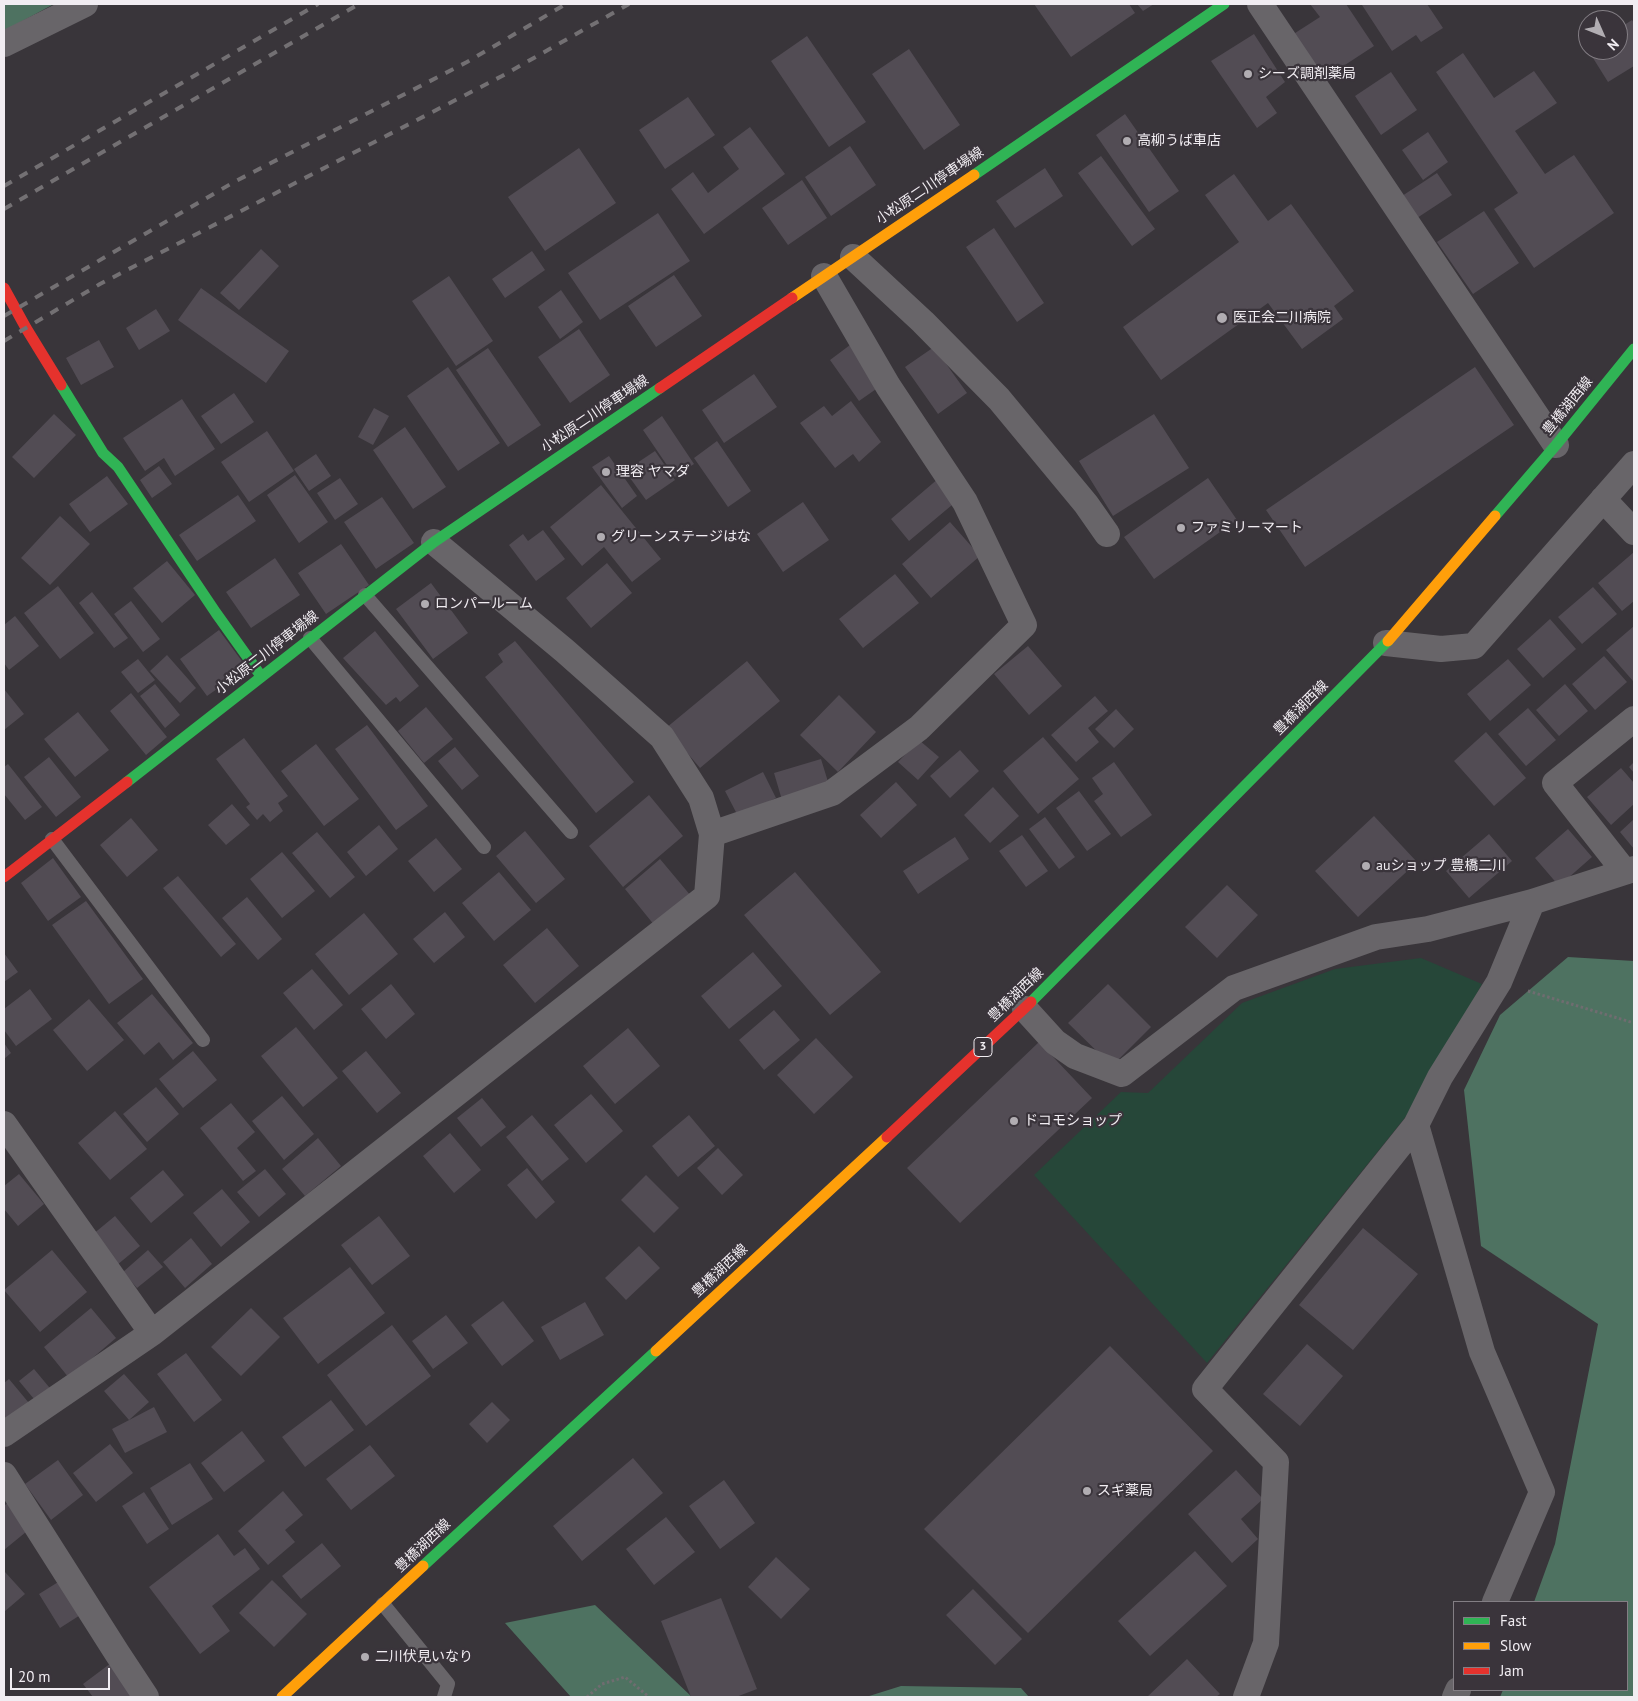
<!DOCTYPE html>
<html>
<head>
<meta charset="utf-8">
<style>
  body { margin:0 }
  #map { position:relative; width:1638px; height:1701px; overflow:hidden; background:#39353a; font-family:"PT Sans",sans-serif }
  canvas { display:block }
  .frame { position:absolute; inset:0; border:5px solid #f1edf2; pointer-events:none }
  .legend { position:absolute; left:1453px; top:1601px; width:175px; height:90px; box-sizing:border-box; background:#3a343b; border:1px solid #837e84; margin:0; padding:6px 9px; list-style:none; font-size:15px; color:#f1edf2 }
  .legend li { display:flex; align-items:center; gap:10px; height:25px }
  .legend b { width:25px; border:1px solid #837e84 }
  .north { position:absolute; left:1578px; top:10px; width:50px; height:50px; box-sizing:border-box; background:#3a343b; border:1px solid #837e84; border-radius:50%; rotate:134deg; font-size:14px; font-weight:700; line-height:20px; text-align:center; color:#f1edf2 }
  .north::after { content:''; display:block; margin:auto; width:18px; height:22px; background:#b1adb2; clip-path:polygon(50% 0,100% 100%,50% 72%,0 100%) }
  .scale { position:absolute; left:10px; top:1668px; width:100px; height:22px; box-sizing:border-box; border:2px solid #f1edf2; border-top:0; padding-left:6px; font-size:15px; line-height:18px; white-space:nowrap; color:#f1edf2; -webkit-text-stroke:4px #3a343b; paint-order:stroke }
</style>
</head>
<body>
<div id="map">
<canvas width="1638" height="1701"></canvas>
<div class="frame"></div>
<ul class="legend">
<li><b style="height:6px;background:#30b455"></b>Fast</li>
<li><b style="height:6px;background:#ff9f0a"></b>Slow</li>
<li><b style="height:6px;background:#e5322d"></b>Jam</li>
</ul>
<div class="north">N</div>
<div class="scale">20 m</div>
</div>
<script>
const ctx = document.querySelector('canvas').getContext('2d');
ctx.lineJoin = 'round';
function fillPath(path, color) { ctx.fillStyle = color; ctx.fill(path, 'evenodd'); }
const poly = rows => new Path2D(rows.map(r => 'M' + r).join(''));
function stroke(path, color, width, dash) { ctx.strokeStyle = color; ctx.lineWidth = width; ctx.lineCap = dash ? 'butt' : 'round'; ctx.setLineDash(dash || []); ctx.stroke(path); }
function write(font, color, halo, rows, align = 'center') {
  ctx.font = font + ' "PT Sans","Noto Sans JP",sans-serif'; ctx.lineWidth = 4.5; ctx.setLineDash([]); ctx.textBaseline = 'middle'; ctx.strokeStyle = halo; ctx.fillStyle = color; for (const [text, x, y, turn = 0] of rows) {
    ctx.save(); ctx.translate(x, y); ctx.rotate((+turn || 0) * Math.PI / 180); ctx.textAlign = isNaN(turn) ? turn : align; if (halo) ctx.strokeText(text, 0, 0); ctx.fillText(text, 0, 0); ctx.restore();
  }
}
fillPath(poly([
  [1421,958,1482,984,1416,1104,1207,1363,1034,1175,1121,1092,1148,1093,1242,1003,1335,969]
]), '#264739');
fillPath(poly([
  [4,4,54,4,4,31],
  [1568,957,1634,961,1634,1697,1500,1697,1503,1690,1627,1690,1627,1602,1534,1602,1555,1544,1598,1324,1481,1246,1464,1090,1500,1015],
  [595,1605,692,1697,571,1697,505,1623],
  [901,1686,1021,1688,1029,1697,866,1697]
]), '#4e7261');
fillPath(poly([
  [1034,4,1129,4,1135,13,1071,57],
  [1137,4,1154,4,1143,11],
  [1310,4,1346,4,1374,46,1322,80,1292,35,1320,17],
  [1363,4,1427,4,1443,28,1421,42,1416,35,1392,51,1362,5],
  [1632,20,1634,23,1634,66,1608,82,1588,50,1618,50,1618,29],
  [1254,34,1285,82,1266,97,1277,113,1257,128,1211,61],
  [807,36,866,122,829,147,771,61],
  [909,49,960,125,924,150,872,74],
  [1463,53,1494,98,1534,71,1557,103,1515,131,1545,174,1574,155,1614,213,1534,268,1494,209,1518,193,1436,72],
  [1391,72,1417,110,1381,135,1355,96],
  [688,97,715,135,665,169,639,130],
  [1125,114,1179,191,1149,212,1096,135],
  [750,127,785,174,704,234,671,189,693,172,708,193,739,169,723,147],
  [1428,132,1448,162,1423,180,1402,150],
  [850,146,876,185,831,216,805,177],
  [579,148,616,203,545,251,508,197],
  [1101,156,1155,229,1132,246,1078,173],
  [1045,168,1063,196,1015,228,996,201],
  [1437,173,1452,195,1417,218,1402,196],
  [1234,174,1268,221,1291,204,1354,291,1334,306,1343,319,1302,349,1268,303,1161,380,1123,327,1239,242,1205,195],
  [802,180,827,218,788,245,762,208],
  [1484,211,1519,263,1473,294,1437,242],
  [658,213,690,261,600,320,568,273],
  [994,228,1044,303,1017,322,966,247],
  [261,249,279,266,239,310,220,293],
  [532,251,545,270,505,298,492,279],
  [674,275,702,316,656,347,628,306],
  [449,276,493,341,456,366,412,301],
  [201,288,289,351,266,383,178,320],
  [561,290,583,322,560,339,538,307],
  [156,309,170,331,139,350,126,328],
  [579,329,610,375,570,403,538,357],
  [99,340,114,367,81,385,66,358],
  [850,345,879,387,859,401,830,360],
  [934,347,967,393,938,414,905,367],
  [488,348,541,425,508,447,456,370],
  [448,367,500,443,458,471,407,396],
  [1475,367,1514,425,1305,567,1266,510],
  [754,374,777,407,724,443,702,410],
  [234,393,254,422,221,444,201,416],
  [182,399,215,449,175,476,164,458,145,471,123,438],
  [851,401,881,442,859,462,853,454,835,468,800,423,824,406,832,416],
  [374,408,389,416,373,445,358,437],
  [54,414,76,435,34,478,12,457],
  [1154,414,1189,468,1113,516,1079,461],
  [662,416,694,464,675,477,643,430],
  [405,427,446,487,413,509,373,450],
  [267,431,294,471,249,502,221,462],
  [717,441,751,491,728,507,694,458],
  [655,451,675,480,646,500,625,471],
  [316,454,331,476,309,491,294,469],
  [609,456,637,496,622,508,592,467],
  [159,466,172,484,152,498,140,480],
  [295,475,328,522,299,543,267,495],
  [107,476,128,504,90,532,69,504],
  [340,478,358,504,335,520,317,493],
  [939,478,958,500,909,541,891,519],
  [1208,478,1237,520,1154,579,1124,537],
  [601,485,661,559,632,582,604,547,582,566,550,527],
  [238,495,256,521,197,561,179,535],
  [382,497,414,543,376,569,344,522],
  [803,502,829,540,783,572,757,534],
  [60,516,90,544,50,585,21,558],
  [950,522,980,556,931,598,902,564],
  [543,530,565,559,536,581,509,545,523,534,528,541],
  [341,544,369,585,326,614,298,573],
  [1634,552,1634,601,1622,611,1598,583],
  [275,558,300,595,251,628,226,592],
  [167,561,195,595,162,623,133,588],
  [607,563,632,593,591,628,566,598],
  [895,574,919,603,863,648,839,619],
  [431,583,468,633,433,659,396,609],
  [58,586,94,633,60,659,24,613],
  [1593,587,1617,614,1582,644,1558,617],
  [92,592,128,638,114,648,79,603],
  [131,601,160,639,143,652,114,614],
  [15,616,39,646,9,670,4,663,4,625],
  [1550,619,1576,649,1543,678,1517,649],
  [1634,626,1634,679,1633,681,1606,650],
  [219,630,247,668,207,696,180,659],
  [375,631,419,686,400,702,396,697,386,705,343,658],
  [515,641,634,782,596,813,485,677,503,662,498,654],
  [1028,646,1062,686,1029,715,994,674],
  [167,655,196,688,180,703,150,671],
  [1604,656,1627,682,1595,710,1572,684],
  [138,659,155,680,138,693,121,672],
  [1508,659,1531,685,1490,721,1467,694],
  [747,661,780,701,700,768,666,728],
  [155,684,180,715,165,728,140,696],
  [1565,684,1588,711,1559,736,1536,710],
  [4,689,24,714,4,730],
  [131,693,167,737,146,755,110,711],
  [839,695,876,732,838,772,800,735],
  [1095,696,1108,711,1088,728,1099,742,1076,762,1051,735],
  [426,707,453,739,424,763,398,731],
  [1528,708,1556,740,1526,766,1498,734],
  [1116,709,1134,729,1114,748,1095,729],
  [78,712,109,750,75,777,44,739],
  [367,725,428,806,396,830,335,749],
  [1486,732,1526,778,1494,806,1454,761],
  [1043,737,1079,779,1038,814,1003,771],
  [244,738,288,796,278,803,283,811,270,822,263,814,257,820,246,807,250,804,216,759],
  [919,740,939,757,918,780,898,762],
  [316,744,359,799,324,826,281,771],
  [455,747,479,776,462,790,438,761],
  [960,750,979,771,950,798,930,776],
  [49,757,81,797,56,817,24,777],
  [821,759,829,785,782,800,774,773],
  [1114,762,1152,815,1121,837,1094,801,1103,794,1092,778],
  [1634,762,1634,773,1629,767],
  [8,764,42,807,25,820,4,794,4,767],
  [1621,768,1634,783,1634,804,1611,825,1587,797],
  [763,772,776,798,738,816,725,791],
  [896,782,917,805,881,838,860,815],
  [993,787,1019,816,990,843,964,815],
  [1079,791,1111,834,1087,851,1056,808],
  [649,795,683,836,623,887,589,846],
  [232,804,250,825,226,845,208,825],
  [1374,816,1417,862,1358,917,1315,871],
  [1045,817,1075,857,1059,869,1029,829],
  [131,818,158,850,127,877,100,845],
  [1634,819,1634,849,1620,832],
  [379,825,398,849,366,876,347,852],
  [1568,829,1592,857,1559,886,1535,858],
  [525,831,565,879,536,903,496,856],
  [317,832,355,877,330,898,292,853],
  [1489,834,1512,861,1469,898,1446,871],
  [1022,835,1048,871,1026,887,999,851],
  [955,837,969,859,918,894,903,871],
  [436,838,462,869,434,892,408,861],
  [282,852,315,891,282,918,250,879],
  [53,858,81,897,48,921,21,883],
  [660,859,691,896,655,926,625,889],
  [499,872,531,910,494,941,462,903],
  [795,872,881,972,830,1015,744,915],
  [178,876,236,944,221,957,163,888],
  [1227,885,1258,915,1217,958,1185,927],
  [247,897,282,939,258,960,222,918],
  [86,901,143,979,109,1004,52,925],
  [445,912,465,937,434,963,413,939],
  [364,913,398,954,349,995,315,954],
  [547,928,579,966,535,1003,503,965],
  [753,952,782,986,729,1029,701,996],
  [4,953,18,972,4,982],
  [312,969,343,1005,314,1030,283,993],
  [391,984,415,1014,386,1039,361,1009],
  [1108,984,1151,1027,1112,1066,1068,1023],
  [30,989,52,1019,16,1046,4,1030,4,1009],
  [152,994,193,1043,173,1060,159,1042,144,1055,117,1023],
  [89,999,124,1040,87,1071,53,1030],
  [774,1010,800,1040,764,1070,739,1040],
  [296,1027,338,1078,303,1107,261,1056],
  [628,1028,660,1066,615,1104,583,1066],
  [816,1038,853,1077,814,1114,777,1075],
  [1039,1042,1092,1098,960,1223,907,1168],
  [4,1043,11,1053,4,1059],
  [193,1051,217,1080,183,1108,159,1079],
  [366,1051,401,1093,377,1113,342,1071],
  [156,1087,179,1114,147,1142,123,1114],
  [591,1094,623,1131,586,1163,554,1125],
  [282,1096,314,1134,284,1160,252,1121],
  [482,1098,506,1127,481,1147,457,1118],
  [231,1103,255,1132,237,1148,256,1171,243,1181,200,1128],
  [115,1111,147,1149,110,1180,78,1143],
  [532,1115,569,1159,542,1181,506,1137],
  [689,1115,715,1146,678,1177,652,1146],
  [450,1133,481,1170,454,1193,423,1156],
  [318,1138,341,1166,305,1196,282,1169],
  [718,1148,743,1175,722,1195,697,1168],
  [527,1168,555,1202,536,1219,507,1185],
  [265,1169,286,1194,259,1217,237,1192],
  [163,1170,184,1195,151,1223,130,1198],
  [19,1174,44,1204,18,1226,4,1209,4,1186],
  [646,1175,679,1208,654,1233,621,1200],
  [222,1189,250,1222,221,1247,193,1213],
  [115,1216,140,1246,117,1265,92,1235],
  [379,1216,410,1256,372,1285,341,1245],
  [1363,1228,1418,1274,1353,1350,1299,1305],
  [191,1238,212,1264,185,1288,163,1262],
  [639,1246,660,1268,626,1300,605,1278],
  [52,1250,87,1292,40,1332,4,1290],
  [148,1250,163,1267,137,1288,123,1272],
  [350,1267,385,1313,318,1364,283,1318],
  [503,1301,534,1341,502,1366,471,1325],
  [585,1302,604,1335,560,1360,541,1327],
  [91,1308,116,1338,69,1378,44,1347],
  [251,1308,280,1337,241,1376,211,1347],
  [446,1315,468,1343,433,1369,412,1341],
  [392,1325,431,1376,366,1426,327,1375],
  [1307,1344,1343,1376,1300,1426,1263,1394],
  [1110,1346,1213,1451,1028,1633,924,1529],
  [186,1353,222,1400,194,1422,157,1374],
  [34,1369,54,1393,39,1405,19,1381],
  [124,1374,149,1402,129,1420,104,1391],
  [9,1379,29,1403,4,1424,4,1383],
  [331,1400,354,1430,305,1467,282,1437],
  [492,1402,510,1420,487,1443,469,1424],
  [154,1407,167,1432,125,1453,112,1429],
  [242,1431,265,1461,224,1492,201,1463],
  [110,1444,133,1473,96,1502,73,1473],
  [370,1445,395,1476,351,1510,326,1479],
  [633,1458,663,1493,582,1561,553,1526],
  [58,1460,83,1495,51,1520,25,1484],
  [190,1463,213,1499,172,1525,150,1488],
  [1236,1470,1263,1499,1241,1519,1258,1539,1232,1563,1188,1514],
  [724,1480,755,1523,720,1549,689,1506],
  [283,1491,303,1515,285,1530,295,1542,268,1565,238,1531],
  [144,1492,169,1529,147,1544,122,1506],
  [11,1500,32,1527,4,1550,4,1506],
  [666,1517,695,1552,654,1585,626,1549],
  [218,1534,234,1556,245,1548,260,1569,212,1606,230,1631,200,1654,149,1587],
  [322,1543,341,1566,301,1599,282,1576],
  [1195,1551,1227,1586,1150,1656,1118,1621],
  [776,1557,810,1589,781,1619,748,1587],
  [5,1572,25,1594,4,1612,4,1573],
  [63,1579,85,1612,60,1628,39,1594],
  [272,1580,307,1614,274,1647,239,1613],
  [973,1589,1022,1639,995,1665,946,1615],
  [721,1598,757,1689,736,1697,691,1697,661,1621],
  [1187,1659,1220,1694,1216,1697,1147,1697],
  [115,1660,138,1691,130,1697,93,1697,83,1684]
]), '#524c54');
stroke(poly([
  [1528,991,1634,1023],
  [587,1697,602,1684,625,1677,649,1697]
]), '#6f6d70', 3, [2.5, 2.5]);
stroke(poly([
  [365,595,571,832],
  [310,638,484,847],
  [52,839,203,1040],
  [383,1604,448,1684,444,1697]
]), '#686569', 14);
stroke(poly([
  [1260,4,1556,445],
  [4,44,85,4],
  [853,257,923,322,999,399,1086,504,1107,534],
  [1603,499,1634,532],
  [1386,643,1441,649,1474,646,1634,464],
  [712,834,832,793,919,728,1024,625,965,502,888,386,824,276],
  [1625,872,1555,783,1634,719],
  [1025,1009,1055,1042,1075,1056,1122,1074,1234,988,1376,937,1428,929,1532,902,1634,869],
  [4,1124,152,1333],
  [4,1434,152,1333,707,896,712,834,701,798,662,737,565,651,434,542],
  [4,1475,117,1653,146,1697],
  [1495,1602,1542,1492,1482,1352,1416,1125,1440,1077,1499,982,1532,902],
  [1246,1697,1266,1643,1276,1462,1205,1389,1416,1125],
  [1455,1697,1458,1690]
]), '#686569', 26);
stroke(poly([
  [974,175,1224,4],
  [61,385,103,453,118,467,216,613,261,676],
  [1495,516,1556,445,1634,349],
  [127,782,434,542,660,388],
  [1031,1002,1388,641],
  [423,1566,656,1351]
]), '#30b455', 11);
stroke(poly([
  [792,298,974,175],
  [1388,641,1495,516],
  [656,1351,887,1137],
  [282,1697,423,1566]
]), '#ff9f0a', 11);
stroke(poly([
  [4,288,26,328,61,385],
  [660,388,792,298],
  [4,877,127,782],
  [887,1137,1031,1002]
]), '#e5322d', 11);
stroke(poly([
  [4,186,318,4],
  [4,209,359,4],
  [4,316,234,182,467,62,566,4],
  [4,341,100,284,502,76,629,4]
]), '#737073', 4, [9, 9]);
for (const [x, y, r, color] of [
  [1248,74,5,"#b1adb2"],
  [1127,141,5,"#b1adb2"],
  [1222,318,6,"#b1adb2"],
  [606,472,5,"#b1adb2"],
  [1181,528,5,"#b1adb2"],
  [601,537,5,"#b1adb2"],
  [425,604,5,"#b1adb2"],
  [1366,866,5,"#b1adb2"],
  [1014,1121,5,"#b1adb2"],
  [1087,1491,5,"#b1adb2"],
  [365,1657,5,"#b1adb2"]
]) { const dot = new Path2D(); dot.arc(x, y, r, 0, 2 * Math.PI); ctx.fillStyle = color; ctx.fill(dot); stroke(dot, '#3a343b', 2); }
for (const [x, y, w] of [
  [983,1047,18]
]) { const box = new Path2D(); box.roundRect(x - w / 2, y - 9.5, w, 19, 4); ctx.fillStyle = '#3a343b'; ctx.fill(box); stroke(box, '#f1edf2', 1); }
write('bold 12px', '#f1edf2', null, [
  ["3",983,1047]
]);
write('14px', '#f1edf2', '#3a343b', [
  ["シーズ調剤薬局",1258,74],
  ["高柳うば車店",1137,141],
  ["医正会二川病院",1233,318],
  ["理容 ヤマダ",616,472],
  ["ファミリーマート",1191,528],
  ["グリーンステージはな",611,537],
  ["ロンパールーム",435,604],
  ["auショップ 豊橋二川",1376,866],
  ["ドコモショップ",1024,1121],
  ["スギ薬局",1097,1491],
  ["二川伏見いなり",375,1657]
], 'left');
write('14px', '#f1edf2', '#3a343b', [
  ["小松原二川停車場線",930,186,-34],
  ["豊橋湖西線",1568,406,-51],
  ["小松原二川停車場線",595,414,-34],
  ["小松原二川停車場線",267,653,-38],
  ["豊橋湖西線",1301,708,-45],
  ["豊橋湖西線",1016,995,-44],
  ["豊橋湖西線",720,1271,-43],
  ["豊橋湖西線",423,1546,-43]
]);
</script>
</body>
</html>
